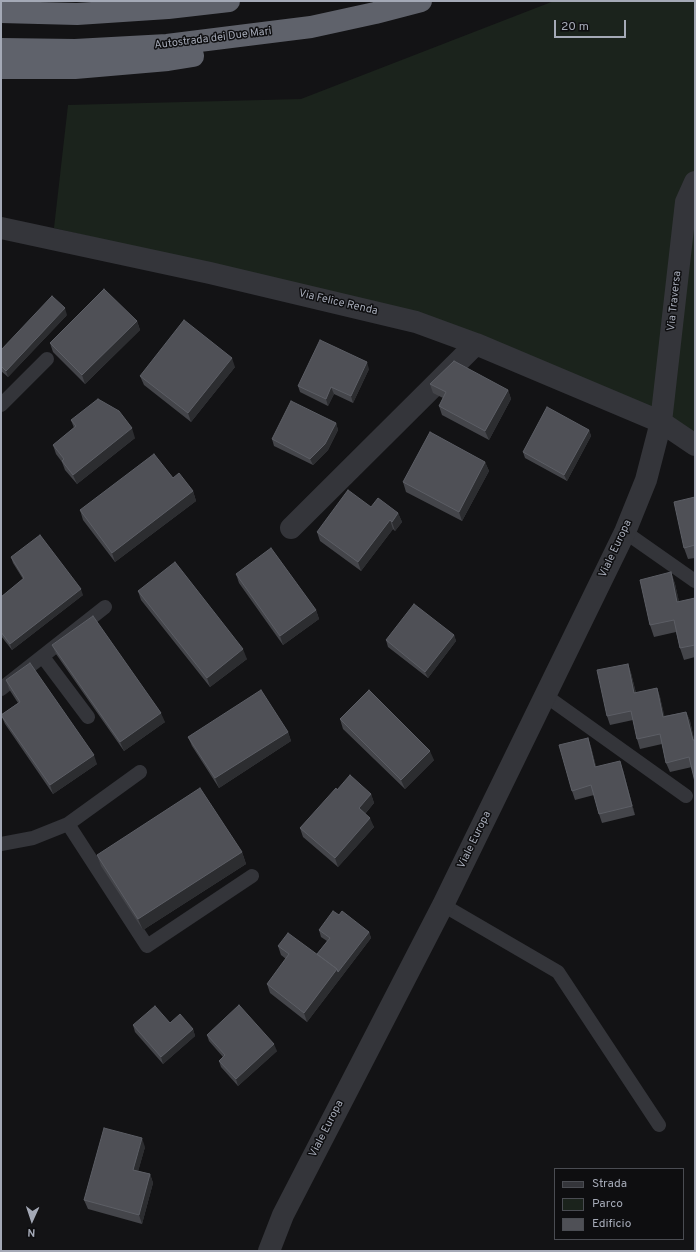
<!DOCTYPE html>
<html>
<head>
<meta charset="utf-8">
<style>
  body { margin:0 }
  #map { position:relative; width:696px; height:1252px; overflow:hidden; background:#131315; font-family:Overpass,sans-serif }
  canvas { display:block }
  .frame { position:absolute; inset:0; border:2px solid #a4a9b6; pointer-events:none }
  .legend { position:absolute; left:554px; top:1168px; width:130px; height:72px; box-sizing:border-box; background:#0e0e10; border:1px solid #4a4c52; margin:0; padding:5px 7px; list-style:none; font-size:12px; color:#a4a9b6 }
  .legend li { display:flex; align-items:center; gap:8px; height:20px }
  .legend b { width:20px; border:1px solid #4a4c52 }
  .north { position:absolute; left:12px; top:1200px; width:40px; height:40px; -webkit-text-stroke:3px #0e0e10; paint-order:stroke; rotate:183deg; font-size:11px; font-weight:700; line-height:16px; text-align:center; color:#a4a9b6 }
  .north::after { content:''; display:block; margin:auto; width:14px; height:18px; background:#a4a9b6; clip-path:polygon(50% 0,100% 100%,50% 72%,0 100%) }
  .scale { position:absolute; left:554px; top:20px; width:72px; height:18px; box-sizing:border-box; border:2px solid #a4a9b6; border-top:0; padding-left:5px; font-size:12px; line-height:14px; white-space:nowrap; color:#a4a9b6; -webkit-text-stroke:3px #0e0e10; paint-order:stroke }
</style>
</head>
<body>
<div id="map">
<canvas width="696" height="1252"></canvas>
<div class="frame"></div>
<ul class="legend">
<li><b style="height:5px;background:#34353a"></b>Strada</li>
<li><b style="height:11px;background:#1b231c"></b>Parco</li>
<li><b style="height:11px;background:#4f5056"></b>Edificio</li>
</ul>
<div class="north">N</div>
<div class="scale">20 m</div>
</div>
<script>
const ctx = document.querySelector('canvas').getContext('2d');
ctx.lineJoin = 'round';
function fillPath(path, color) { ctx.fillStyle = color; ctx.fill(path, 'evenodd'); }
const poly = rows => new Path2D(rows.map(r => 'M' + r).join(''));
function stroke(path, color, width, dash) { ctx.strokeStyle = color; ctx.lineWidth = width; ctx.lineCap = dash ? 'butt' : 'round'; ctx.setLineDash(dash || []); ctx.stroke(path); }
function write(font, color, halo, rows, align = 'center') {
  ctx.font = font + ' Overpass,sans-serif'; ctx.lineWidth = 3; ctx.setLineDash([]); ctx.textBaseline = 'middle'; ctx.strokeStyle = halo; ctx.fillStyle = color; for (const [text, x, y, turn = 0] of rows) {
    ctx.save(); ctx.translate(x, y); ctx.rotate((+turn || 0) * Math.PI / 180); ctx.textAlign = isNaN(turn) ? turn : align; if (halo) ctx.strokeText(text, 0, 0); ctx.fillText(text, 0, 0); ctx.restore();
  }
}
fillPath(poly([
  [554,1,695,1,695,434,440,320,54,228,68,105,301,99]
]), '#1b231c');
stroke(poly([
  [1,405,47,359],
  [625,532,695,581],
  [43,657,88,717],
  [1,689,105,607],
  [546,696,686,796],
  [68,824,147,946,252,876],
  [1,844,33,838,68,824,140,772],
  [443,905,558,972,659,1125]
]), '#34353a', 14);
stroke(poly([
  [1,228,210,273,416,322,476,344,661,422,695,445],
  [291,528,476,344],
  [269,1251,283,1215,443,905,625,532,646,480,661,422,686,202,695,182]
]), '#34353a', 22);
stroke(poly([
  [1,12,77,14,168,8,229,1],
  [1,49,75,50,167,45,311,27,375,13,421,1],
  [1,68,75,68,168,60,193,56]
]), '#5f626b', 22);
fillPath(poly([
  [67,315,8,377,1,371,1,350],
  [137,321,140,330,85,384,53,352,50,343],
  [235,367,191,422,144,385,140,376],
  [369,369,353,403,334,394,328,406,300,392,298,386],
  [430,384,508,390,511,399,489,440,442,415,439,406,443,398,433,393],
  [71,420,135,438,77,484,65,470,62,462,56,454,53,445,74,428],
  [336,423,338,430,328,450,313,465,274,446,272,439],
  [589,430,591,436,567,481,525,458,523,452],
  [485,462,489,471,462,521,406,492,403,482],
  [173,478,193,491,196,501,115,562,83,520,80,510],
  [695,497,695,558,688,559,684,548],
  [371,507,398,513,402,522,395,531,393,529,361,571,320,541,317,532],
  [11,557,83,595,12,650,1,636,1,597,23,579,13,563],
  [671,572,675,584,679,602,695,598,695,657,684,660,680,648,676,632,654,637,650,625],
  [236,574,316,610,319,619,283,645,239,583],
  [138,591,247,659,210,687,141,600],
  [454,635,456,641,428,678,388,647,386,640],
  [52,645,165,722,124,751,56,654],
  [628,664,631,673,636,693,657,688,660,697,664,716,686,712,690,721,694,740,692,767,670,772,666,763,662,744,640,749,637,739,633,720,610,725,607,716],
  [6,680,97,764,53,794,5,724,1,715,18,703,9,689],
  [340,719,434,760,405,789,343,729],
  [288,732,291,741,219,788,192,746,188,737],
  [588,738,591,747,596,767,623,770,635,815,602,823,599,814,594,795,575,800,572,791],
  [337,790,371,794,374,803,365,814,374,827,338,867,303,837,300,828],
  [242,852,246,864,143,930,101,866,97,855],
  [339,915,369,932,371,938,307,1022,270,993,267,984,286,959,281,955,278,946,317,954,327,941,321,937,319,930],
  [170,1023,193,1029,195,1036,163,1064,135,1032,133,1025],
  [207,1035,277,1051,238,1086,221,1067,219,1061,223,1057,209,1041],
  [145,1147,138,1171,150,1174,153,1183,142,1224,88,1209,84,1200]
]), '#44454a');
fillPath(poly([
  [65,308,67,315,8,377,6,371],
  [137,321,140,330,85,384,82,375],
  [232,358,235,367,191,422,188,413],
  [367,362,369,369,353,403,351,396],
  [331,387,334,394,328,406,326,399],
  [508,390,511,399,489,440,485,431],
  [336,423,338,430,328,450,313,465,310,459],
  [132,428,135,438,77,484,73,475],
  [589,430,591,436,567,481,564,475],
  [485,462,489,471,462,521,459,512],
  [193,491,196,501,115,562,112,553],
  [398,513,402,522,395,531,392,522],
  [390,520,393,529,361,571,358,562],
  [671,572,675,584,682,614,677,602],
  [81,589,83,595,12,650,10,644],
  [316,610,319,619,283,645,280,636],
  [454,635,456,641,428,678,425,672],
  [243,649,247,659,210,687,207,678],
  [628,664,631,673,638,702,634,693],
  [657,688,660,697,667,726,663,717],
  [686,712,690,721,695,743,693,740],
  [161,713,165,722,124,751,120,742],
  [288,732,291,741,219,788,215,778],
  [588,738,591,747,599,777,595,767],
  [430,751,434,760,405,789,401,780],
  [94,755,97,764,53,794,50,785],
  [620,761,623,770,635,815,632,806],
  [371,794,374,803,362,817,359,808],
  [370,818,374,827,338,867,335,858],
  [242,852,246,864,143,930,138,919],
  [369,932,371,938,307,1022,304,1013,337,969],
  [193,1029,195,1036,163,1064,161,1057],
  [274,1044,277,1051,238,1086,236,1079],
  [142,1138,145,1147,136,1179,133,1170],
  [150,1174,153,1183,142,1224,139,1215]
]), '#2c2d30');
const building = poly([
  [104,289,137,321,82,375,50,343,104,289],
  [52,296,65,308,6,371,1,366,1,350,52,296],
  [184,320,232,358,188,413,140,376,184,320],
  [320,340,367,362,351,396,331,387,326,399,298,386,320,340],
  [454,361,508,390,485,431,439,406,446,392,430,384,454,361],
  [98,399,119,411,132,428,73,475,62,461,64,459,53,445,76,426,71,420,98,399],
  [291,401,336,423,325,444,310,459,272,439,291,401],
  [547,407,589,430,564,475,523,452,547,407],
  [430,432,485,462,459,512,403,482,430,432],
  [154,454,173,478,179,473,193,491,112,553,80,510,154,454],
  [348,490,371,507,378,498,398,513,392,522,390,520,358,562,317,532,348,490],
  [695,497,695,545,684,548,674,502,695,497],
  [40,535,81,589,10,644,1,632,1,597,24,578,11,557,40,535],
  [271,548,316,610,280,636,236,574,271,548],
  [175,562,243,649,207,678,138,591,175,562],
  [671,572,677,602,695,598,695,645,680,648,674,620,650,625,640,580,671,572],
  [414,604,454,635,425,672,386,640,414,604],
  [93,616,161,713,120,742,52,645,93,616],
  [30,663,94,755,50,785,1,715,20,702,6,680,30,663],
  [628,664,634,693,657,688,663,717,686,712,693,740,695,740,695,782,689,757,666,763,660,734,637,739,631,711,607,716,597,670,628,664],
  [261,690,288,732,215,778,188,737,261,690],
  [369,690,430,751,401,780,340,719,369,690],
  [588,738,595,767,620,761,632,806,599,814,591,785,572,791,559,745,588,738],
  [350,775,371,794,359,808,370,818,335,858,300,828,336,788,337,790,350,775],
  [200,788,242,852,138,919,97,855,200,788],
  [333,911,339,915,342,911,369,932,338,972,337,969,317,954,330,938,319,930,333,911],
  [288,933,337,969,304,1013,267,984,289,954,278,946,288,933],
  [239,1005,274,1044,236,1079,219,1061,225,1055,207,1035,239,1005],
  [155,1006,170,1023,180,1014,193,1029,161,1057,133,1025,155,1006],
  [104,1128,142,1138,133,1170,150,1174,139,1215,84,1200,104,1128]
]);
fillPath(building, '#4f5056');
stroke(building, '#5c5e65', 1);
write('11px', '#a4a9b6', '#0e0e10', [
  ["Autostrada dei Due Mari",213,39,-7],
  ["Via Traversa",675,301,-84],
  ["Via Felice Renda",338,303,13],
  ["Viale Europa",616,549,-65],
  ["Viale Europa",475,840,-64],
  ["Viale Europa",327,1129,-63]
]);
</script>
</body>
</html>
